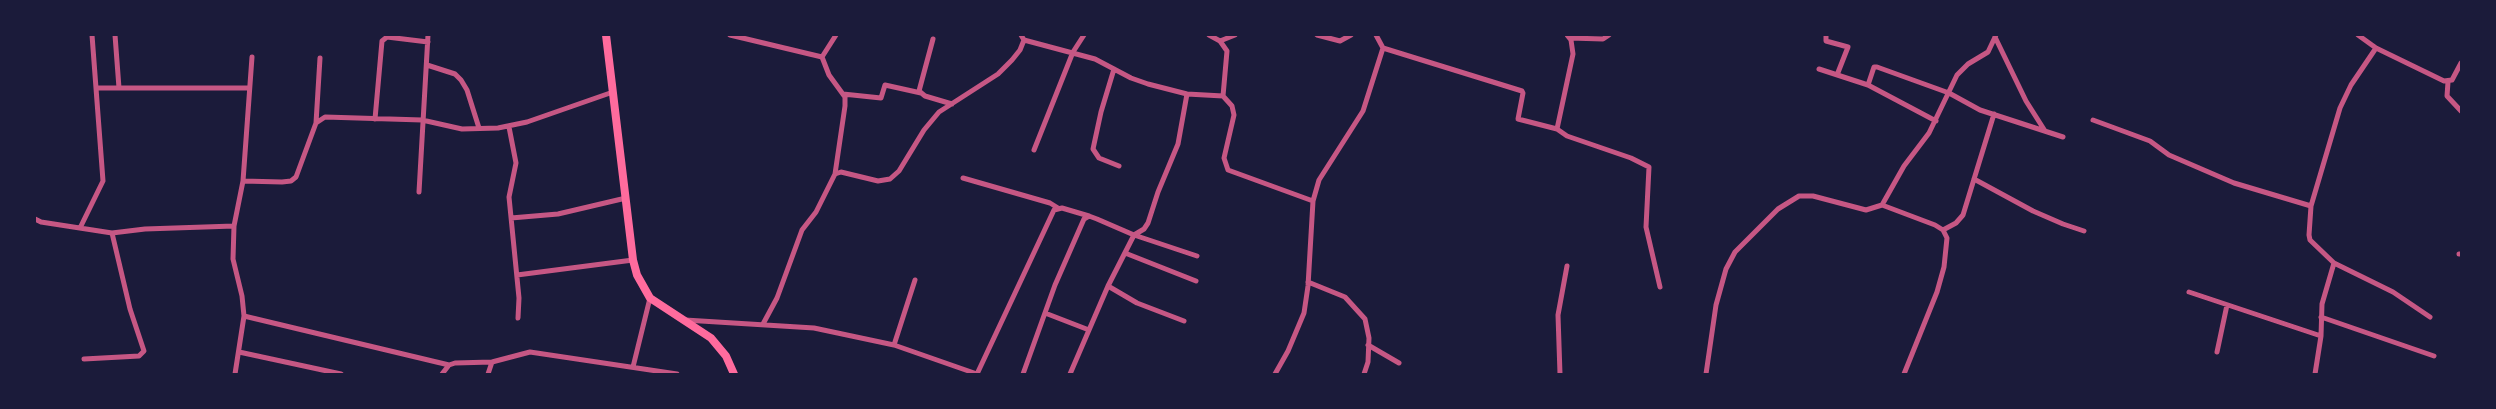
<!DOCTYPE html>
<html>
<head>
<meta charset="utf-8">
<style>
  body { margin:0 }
  #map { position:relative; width:2496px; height:409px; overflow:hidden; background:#1b1b3a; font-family:Ubuntu,sans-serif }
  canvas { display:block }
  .frame { position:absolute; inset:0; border:36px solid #1b1b3a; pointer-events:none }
</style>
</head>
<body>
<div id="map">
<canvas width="2496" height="409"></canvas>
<div class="frame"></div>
</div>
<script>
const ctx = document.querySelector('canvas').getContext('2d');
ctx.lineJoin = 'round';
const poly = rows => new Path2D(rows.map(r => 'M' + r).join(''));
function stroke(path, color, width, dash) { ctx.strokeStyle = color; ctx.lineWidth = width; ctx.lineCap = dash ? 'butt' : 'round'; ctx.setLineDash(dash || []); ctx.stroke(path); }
stroke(poly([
  [115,35,119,88],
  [730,35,822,57],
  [1209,35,1220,41,1227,51,1223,96],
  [1317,35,1340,41,1351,35],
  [1567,35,1571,40,1573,54,1557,129,1567,136,1631,158,1649,167,1646,227,1660,287],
  [1826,35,1826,41,1848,47,1837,75],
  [2358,35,2376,48,2444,81,2452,80,2461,63],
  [1995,37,2026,101,2045,131],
  [1570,38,1603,39,1609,35],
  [933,39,919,91,925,96,952,104],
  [1024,40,1095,59,1131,78,1148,84,1187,94,1223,96,1232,106,1234,115,1224,158,1228,170,1313,201],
  [1220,41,1235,35],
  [1383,48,1522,91,1523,93,1518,119,1557,129],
  [2376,48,2351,85,2340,108,2311,206,2309,235,2310,240,2334,263,2393,292,2430,317],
  [822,57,829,75,845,97,845,106,835,174],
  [822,57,836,35],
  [427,65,455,74,461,80,467,90,479,128],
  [1114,69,1101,112,1093,149,1099,158,1119,166],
  [1819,69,1868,85,1936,121],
  [2448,82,2447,96,2461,111],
  [1868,85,1874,67,1877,67,1949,93,1980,110,2063,137],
  [97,88,249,88],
  [843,94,881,98,885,85,921,93],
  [375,119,382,41,387,37,428,42],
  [2093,120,2150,141,2169,155,2234,183,2311,206],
  [316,123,320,58],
  [509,127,516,163,509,197,519,298,518,318],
  [1034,150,1073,52,1084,35],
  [963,178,1050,203,1058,208],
  [1974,179,2033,211,2063,224,2084,231],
  [243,181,252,57],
  [419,192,428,35],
  [1882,205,1935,225,1943,230,1947,238,1944,267,1937,292,1904,374],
  [511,218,558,214,626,198],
  [35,219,41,222,112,233,145,229,234,226,243,181,282,182,291,181,296,177,316,123,325,117,422,120,462,129,498,128,527,122,613,92],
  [234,226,233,259,242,296,244,316,235,374],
  [80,228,103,181,92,35],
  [1943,230,1956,223,1963,215,1994,114],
  [1125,253,1196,281],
  [2459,254,2461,254],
  [517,275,633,260],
  [1308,282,1345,297,1365,319,1369,338,1368,362,1364,374],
  [1108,286,1137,303,1184,321],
  [2189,292,2321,336],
  [1045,313,1089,330],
  [244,316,449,365],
  [2321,317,2434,356],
  [685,320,814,328,894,345,977,374],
  [763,324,777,298,802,230,816,212,835,174,841,172,878,181,890,179,899,171,924,130,939,112,998,74,1012,60,1020,50,1024,40,1021,35],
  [894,345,915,280],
  [1368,345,1399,363],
  [239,352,341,374],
  [2217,352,2227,305],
  [84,359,139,356,144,351,130,309,112,233],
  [633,367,650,298],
  [442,374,449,365,455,363,492,362,530,352,677,374],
  [488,374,492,362],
  [977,374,1054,210,1062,208,1089,216],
  [1023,374,1055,285,1084,219,1089,216,1097,219,1134,235,1197,256],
  [1070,374,1108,286,1134,235,1144,229,1148,223,1158,192,1178,144,1187,94],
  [1275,374,1288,351,1304,313,1308,286,1313,201,1319,180,1363,111,1383,48,1376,35],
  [1560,374,1558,315,1567,266],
  [1706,374,1716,305,1726,269,1735,252,1778,209,1799,196,1813,196,1866,210,1882,205,1904,166,1929,133,1957,75,1968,64,1988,52,1996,35],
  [2315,374,2321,336,2322,304,2334,263]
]), '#c65784', 5);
stroke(poly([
  [606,35,633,260,637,275,650,298,711,338,726,356,734,374]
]), '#ff6b9d', 8);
</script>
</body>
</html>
